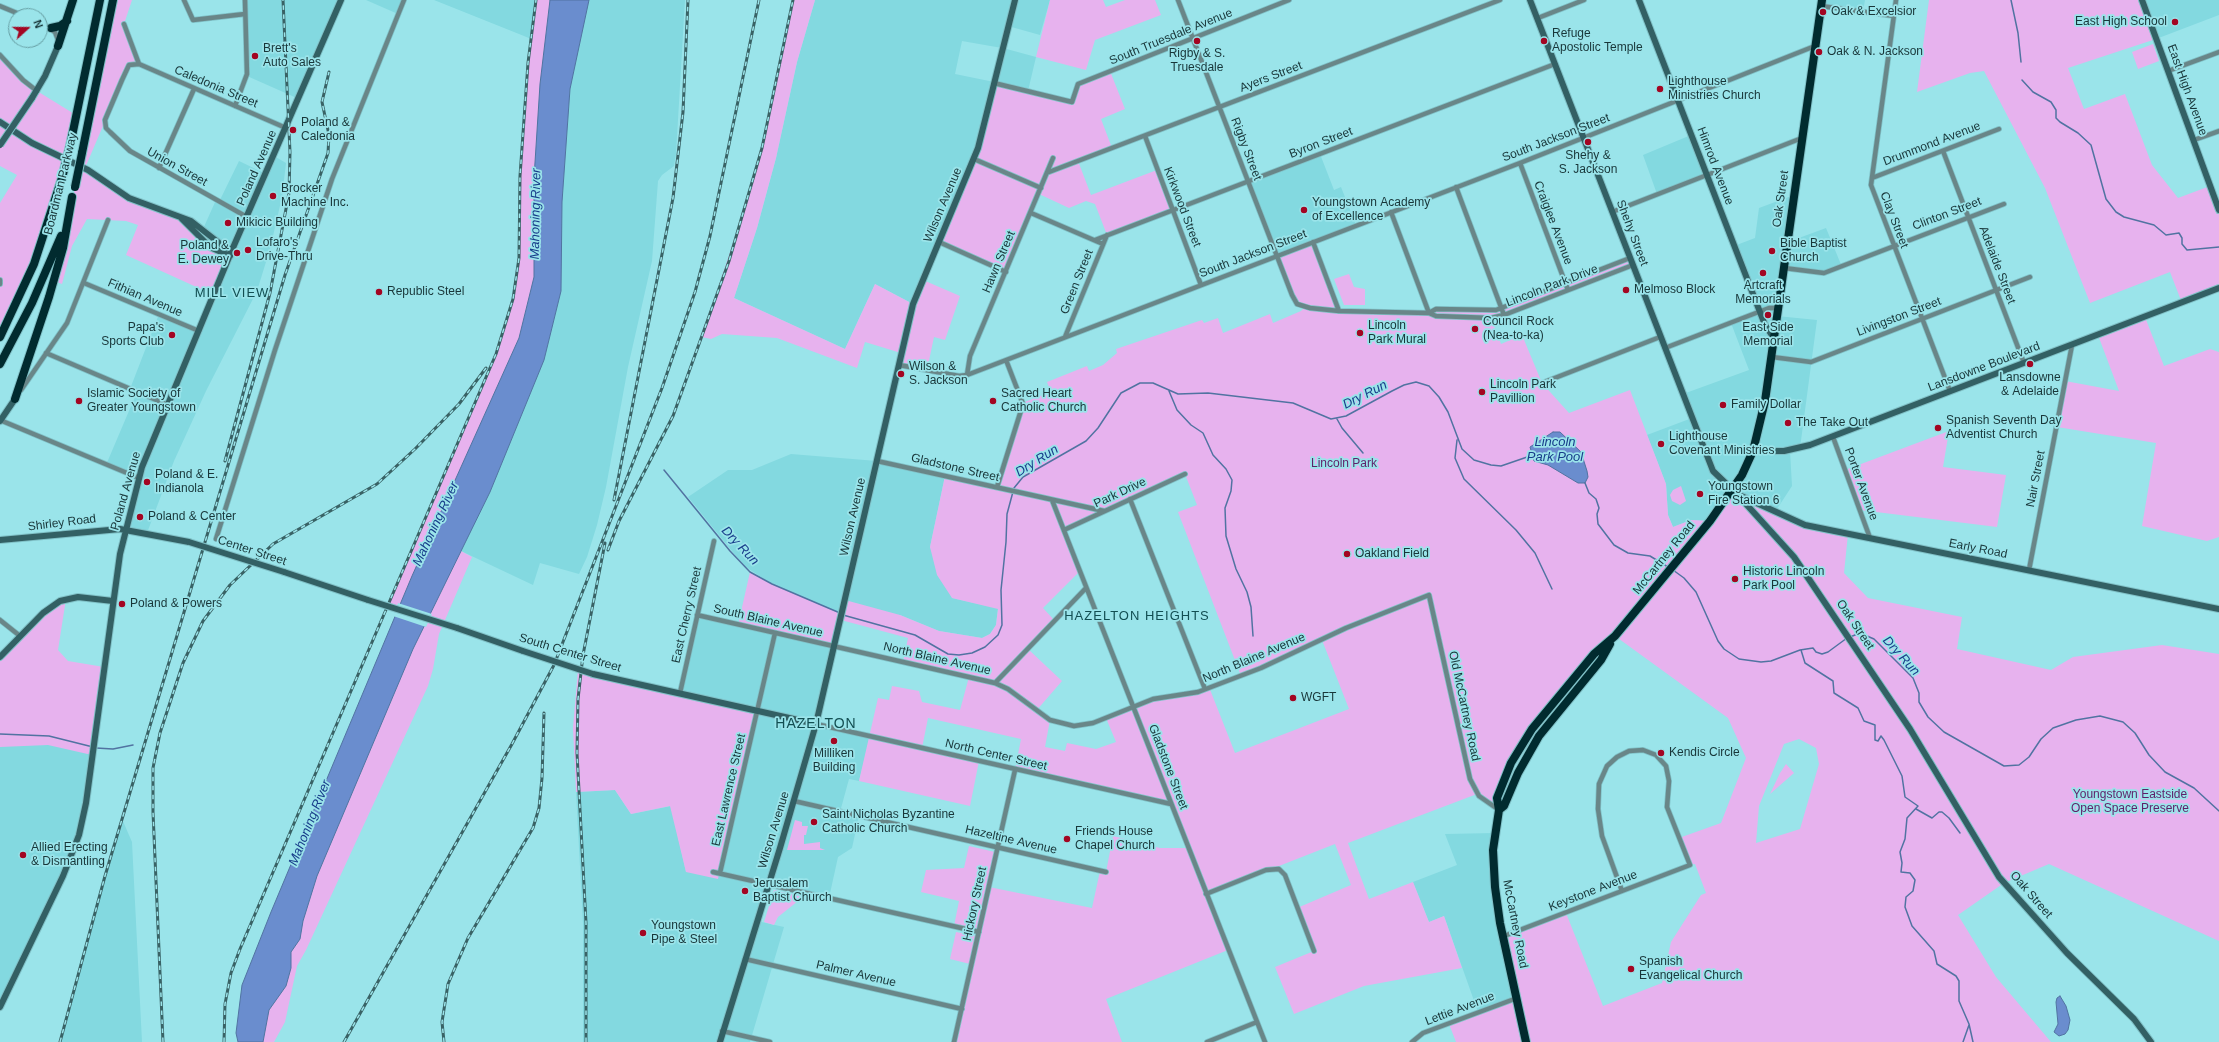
<!DOCTYPE html>
<html>
<head>
<meta charset="utf-8">
<style>
  body { margin:0 }
  #map { position:relative; width:2219px; height:1042px; overflow:hidden; background:#9ae4ea; font-family:Arial,sans-serif }
  canvas { display:block }
  .north { position:absolute; left:8px; top:8px; width:40px; height:40px; box-sizing:border-box; background:#9ae4ea; border:1px solid #669ea3; border-radius:50%; rotate:69deg; font-size:11px; font-weight:700; line-height:16px; text-align:center; color:#183639 }
  .north::after { content:''; display:block; margin:auto; width:14px; height:18px; background:#a30522; clip-path:polygon(50% 0,100% 100%,50% 72%,0 100%) }
</style>
</head>
<body>
<div id="map">
<canvas width="2219" height="1042"></canvas>
<div class="north">N</div>
</div>
<script>
const ctx = document.querySelector('canvas').getContext('2d');
ctx.lineJoin = 'round';
function fillPath(path, color) { ctx.fillStyle = color; ctx.fill(path, 'evenodd'); }
const poly = rows => new Path2D(rows.map(r => 'M' + r).join(''));
function stroke(path, color, width, dash) { ctx.strokeStyle = color; ctx.lineWidth = width; ctx.lineCap = dash ? 'butt' : 'round'; ctx.setLineDash(dash || []); ctx.stroke(path); }
function write(font, color, halo, rows, align = 'center') {
  ctx.font = font + ' Arial,sans-serif'; ctx.lineWidth = 3.5; ctx.setLineDash([]); ctx.textBaseline = 'middle'; ctx.strokeStyle = halo; ctx.fillStyle = color; for (const [text, x, y, turn = 0] of rows) {
    ctx.save(); ctx.translate(x, y); ctx.rotate((+turn || 0) * Math.PI / 180); ctx.textAlign = isNaN(turn) ? turn : align; if (halo) ctx.strokeText(text, 0, 0); ctx.fillText(text, 0, 0); ctx.restore();
  }
}
fillPath(poly([
  [245,0,341,0,299,99,247,76],
  [366,0,404,0,398,14],
  [434,0,536,0,531,39,524,36],
  [589,0,685,0,676,154,674,166,662,175,658,181,652,261,628,367,606,487,597,525,587,557,579,574,540,563,533,585,461,551,490,492,544,360,561,291,562,202,570,89],
  [815,0,1050,0,1040,35,1008,26,1003,48,1036,57,1028,91,978,148,913,304,875,284,845,349,734,298,757,228,776,158,797,62],
  [962,41,1002,48,994,82,955,74],
  [1822,0,1865,0,1863,12,1821,6],
  [2142,0,2219,0,2219,15,2156,39],
  [1691,135,1707,174,1657,194,1643,155],
  [1320,154,1334,190,1341,187,1356,225,1276,256,1248,181],
  [274,156,286,163,282,197,270,249,257,291,206,391,174,461,147,533,126,529,139,478,106,465,137,392,130,389,159,314,199,331,232,250,203,229,216,200,219,202,239,161,266,174],
  [1794,195,1788,242,1826,228,1842,267,1827,272,1784,268,1777,316,1817,320,1800,448,1790,451,1792,486,1775,512,1710,521,1691,520,1673,527,1668,515,1666,484,1647,435,1692,418,1683,394,1749,370,1731,323,1759,312,1734,246,1755,238,1759,208],
  [791,454,877,461,945,476,930,547,952,598,998,608,996,625,990,634,982,638,939,631,900,615,841,614,772,584,744,566,688,497,728,470,752,470],
  [697,615,834,646,816,724,870,737,859,781,849,779,840,812,859,816,852,848,838,857,829,898,769,885,757,921,784,927,750,1042,583,1042,583,923,576,792,615,790,631,814,671,806,686,872,680,693],
  [0,734,93,748,79,835,0,1007],
  [122,819,132,842,142,1042,60,1042],
  [1495,833,1493,871,1517,998,1478,1012,1444,916,1429,922,1413,882,1457,865,1445,834]
]), '#83d9e0');
fillPath(poly([
  [113,0,132,0,124,24,139,64,129,65,85,168,112,187,169,212,232,250,214,295,126,255,138,225,126,221,87,219,72,246,62,284,54,281,80,166],
  [536,0,550,0,540,84,534,178,534,277,519,338,398,609,388,606,496,354,513,299,519,258,520,176,528,63],
  [793,0,815,0,797,62,776,158,757,228,734,298,845,349,875,284,913,304,923,280,960,296,945,340,934,337,927,370,899,365,901,353,865,342,857,368,777,338,722,334,711,339,702,337,753,183,770,114],
  [1050,0,1103,0,1106,7,1125,0,1155,0,1161,15,1095,40,1086,70,1036,57],
  [1929,0,2142,0,2156,39,2068,68,2084,109,2125,94,2152,165,2178,198,2210,186,2219,210,2219,288,2182,303,2170,272,2090,303,2045,188,1984,71,1970,73,1917,92],
  [2153,44,2159,61,2138,69,2132,52],
  [0,55,37,91,76,115,49,223,0,337,0,203,17,175,0,166],
  [1110,71,1125,109,1101,119,1112,148,1078,161,1091,195,1157,170,1173,210,1107,235,1095,204,1086,201,1069,208,1039,194,1006,272,939,242,970,172,994,83,1072,102,1076,86],
  [1313,242,1339,311,1429,313,1436,309,1489,311,1630,258,1633,265,1491,318,1501,344,1522,335,1542,383,1569,413,1630,390,1666,484,1668,515,1673,527,1691,520,1710,521,1732,490,1795,521,1848,534,1844,573,1868,598,1962,617,1957,649,2051,670,2073,657,2162,645,2219,654,2219,941,2049,864,2004,883,1958,915,1996,977,2051,1042,1456,1042,1449,1024,1517,998,1504,936,1566,913,1603,1006,1662,983,1671,942,1701,895,1706,893,1695,864,1690,865,1679,838,1721,823,1746,758,1728,718,1615,636,1532,729,1500,789,1499,810,1477,794,1348,843,1369,899,1413,882,1429,922,1444,916,1462,968,1364,986,1294,1014,1275,967,1314,951,1297,908,1351,885,1335,844,1279,866,1281,870,1275,868,1206,894,1228,950,1106,999,1122,1042,954,1042,979,932,954,926,959,901,921,892,926,870,964,868,969,846,995,852,989,887,1092,908,1100,871,1106,872,1113,836,1160,848,1188,848,1171,804,1015,770,1021,739,928,718,922,748,979,761,970,806,859,781,878,698,889,700,892,686,919,691,922,702,960,710,969,677,903,662,908,638,841,620,834,646,738,625,750,572,772,584,841,614,845,600,900,615,939,631,982,638,990,634,996,625,998,609,952,598,937,575,930,547,945,476,996,487,1022,403,1051,392,1047,382,1087,366,1089,371,1103,365,1117,353,1116,349,1202,320,1204,323,1218,318,1223,333,1270,314,1273,323,1301,311,1305,307,1297,304,1276,256],
  [1185,474,1197,505,1178,512,1241,676,1322,640,1349,709,1235,753,1209,687,1146,701,1106,718,1116,742,1096,749,1067,743,1065,751,1045,747,1050,720,1036,711,1062,681,1028,649,1055,621,1043,608,1080,571,1064,530],
  [1799,739,1816,748,1819,764,1800,829,1756,843,1759,806,1784,744],
  [1349,274,1354,287,1365,289,1365,305,1344,305,1334,279],
  [2145,317,2164,366,2210,349,2219,352,2219,537,2207,541,2142,526,2156,443,2057,427,2065,381,2119,391,2098,335],
  [1949,431,1943,467,2006,475,1997,527,1860,510,1845,470],
  [1681,486,1686,501,1680,505,1672,501,1670,495,1673,490],
  [461,551,472,557,439,634,433,669,428,686,306,950,297,966,285,1022,274,1042,263,1042,269,1010,286,986,291,968,291,952,300,939,303,921,317,876,413,649],
  [66,599,58,650,68,661,104,667,92,755,48,745,0,747,0,657,43,613],
  [578,669,757,711,718,879,686,872,670,806,631,814,615,790,576,792,573,728],
  [1786,764,1794,773,1770,794,1780,773],
  [795,820,802,822,802,826,808,826,806,835,804,835,804,844,820,842,820,848,825,850,787,850],
  [774,890,803,897,778,917,774,925,764,922],
  [956,932,976,936,970,964,950,959]
]), '#e7b2ee');
const water = poly([
  [550,0,589,0,570,89,562,202,561,291,544,360,490,492,413,649,317,876,303,921,300,939,291,952,291,968,286,986,269,1010,263,1042,238,1042,236,1033,242,985,271,912,412,576,519,338,534,277,534,178,540,84,550,0],
  [1553,432,1560,432,1581,452,1587,471,1588,477,1585,483,1578,483,1548,465,1534,461,1530,447,1553,432],
  [2060,996,2066,1006,2070,1020,2068,1030,2065,1034,2059,1036,2054,1032,2058,1024,2056,1002,2057,998,2060,996]
]);
fillPath(water, '#6a8dce');
stroke(water, '#5173a1', 1);
fillPath(poly([
  [398,603,432,614,426,627,393,616]
]), '#9ae4ea');
stroke(poly([
  [2011,0,2018,33,2021,62],
  [2022,80,2033,92,2051,102,2056,110,2056,118,2060,122,2078,133,2091,145,2106,199,2116,212,2124,217,2154,225,2166,235,2179,233,2182,238,2182,244,2187,250,2219,247],
  [1169,391,1177,410,1191,425,1203,433,1213,455,1226,469,1232,480,1231,491,1225,508,1226,536,1236,569,1247,592,1251,607,1253,636],
  [1337,419,1342,428,1363,453],
  [1457,440,1455,458,1464,479,1516,530,1535,553,1552,589],
  [664,470,730,551,750,572,772,584,840,613],
  [1585,483,1589,493,1596,499,1599,508,1597,514,1598,524,1614,545,1628,553,1650,556,1668,567],
  [1673,570,1684,578,1696,592,1718,641,1724,649,1739,659,1761,662,1771,661,1800,650,1813,648,1816,652,1822,654,1828,652,1847,638],
  [843,615,915,635,948,654,959,655,972,653,985,647,998,635,1002,625,1001,590,1006,542,1007,514,1014,488,1023,477,1086,441,1098,428,1121,393,1140,383,1153,383,1178,394,1208,393,1293,403,1331,419,1346,416,1392,391,1404,385,1416,382,1429,386,1439,397,1448,412,1462,449,1474,460,1491,465,1501,466,1533,455],
  [1850,637,1860,633,1874,639,1913,678,1919,693,1919,702,1928,717,1944,732,2004,766,2019,765,2029,757,2041,739,2053,728,2076,720,2100,716,2123,722,2135,733,2149,755,2165,772,2194,788,2219,811],
  [1801,650,1805,663,1833,681,1834,693,1858,708,1864,721,1875,725,1875,740,1878,741,1881,736,1884,740,1902,776,1905,797,1918,806,1907,818,1905,839,1900,852,1902,863,1901,872,1910,873,1915,880,1913,891,1906,897,1905,907,1912,926,1934,951,1937,964,1956,976,1959,981,1959,1001,1969,1024,1973,1042],
  [0,734,49,736,93,747],
  [96,748,113,749,133,745],
  [1916,809,1932,818,1939,812,1942,812,1949,818,1960,833],
  [1963,1042,1969,1025]
]), '#5173a1', 1.5);
const street = poly([
  [184,0,193,20,245,14],
  [1178,0,1292,295,1297,304,1310,308,1339,311,1429,313,1436,316,1491,318,1504,315,1633,265],
  [1896,0,1871,185,1950,391],
  [0,6,24,16],
  [1821,6,1894,16],
  [1538,18,1584,0],
  [40,23,55,32,58,40],
  [124,24,139,64],
  [0,55,23,80,37,91],
  [2168,71,2219,52],
  [994,83,1072,102,1078,84,1289,0],
  [235,106,247,74,245,0],
  [1145,136,1201,285],
  [2194,140,2219,131],
  [1943,151,2024,363],
  [974,159,1041,188],
  [1520,163,1568,290],
  [159,168,194,89],
  [1049,172,1500,0],
  [1872,178,1999,129],
  [1456,187,1504,315],
  [1391,212,1429,313],
  [1612,212,1802,138],
  [1031,213,1103,244],
  [247,217,130,151,110,132,106,128,105,120,122,80,129,65,139,64,286,128],
  [1095,240,1555,64],
  [939,242,1006,272],
  [1313,242,1339,311],
  [1784,268,1824,273,2004,204],
  [0,280,0,284],
  [84,283,199,331],
  [1429,313,1436,309,1496,310,1630,258],
  [1065,337,1107,235],
  [1665,348,1769,308,1778,308],
  [46,353,168,405],
  [1772,357,1811,362,2030,277],
  [899,365,959,376,967,375,1520,163,1815,46],
  [967,375,970,356,1053,158],
  [1542,383,1660,337],
  [21,390,67,323,108,220],
  [0,420,139,478],
  [1833,437,1870,538],
  [877,461,1104,511],
  [997,487,1023,404,1006,360],
  [1130,499,1205,689],
  [1052,500,1265,1042],
  [1064,530,1185,474],
  [216,539,275,350,332,179,404,0],
  [2029,570,2072,345],
  [697,615,995,683,1008,689,1050,720,1074,726,1093,723,1153,699,1198,692,1261,668,1346,628,1429,595,1470,779,1479,796,1499,810],
  [0,620,20,636],
  [995,683,1086,588],
  [680,693,714,541],
  [816,724,1171,804],
  [794,801,1106,872],
  [713,872,979,932],
  [720,873,775,633],
  [1206,894,1266,870,1279,869,1285,875,1314,951],
  [1504,936,1690,865,1667,807,1669,781,1666,766,1656,755,1643,750,1629,751,1617,757,1607,766,1599,784,1598,809,1602,836,1622,891],
  [745,959,962,1009],
  [722,1031,770,1042],
  [954,1042,1015,770],
  [1207,1042,1257,1022],
  [1412,1042,1423,1033,1517,998]
]);
const secondary = poly([
  [1530,0,1713,471,1737,494,1794,557,1910,729,1999,877,2067,953,2134,1019,2151,1042],
  [1639,0,1765,325,1774,338],
  [2142,0,2219,210],
  [32,98,45,76,58,46],
  [0,122,32,143,88,170,129,198,191,221,223,246,232,250],
  [182,219,210,247,230,256],
  [0,421,15,399],
  [1753,451,1784,451,1810,445,2219,288],
  [1739,495,1805,525,2219,609],
  [0,540,120,529,189,542],
  [284,572,368,600],
  [457,628,523,651],
  [0,657,43,613,60,601,78,597,113,601],
  [593,674,816,724],
  [0,1007,63,876,79,835,86,803,120,554,142,467,232,250,341,0],
  [720,1042,780,848,816,724,913,304,978,148,1015,0]
]);
const highway = poly([
  [51,28,60,26,67,21],
  [58,46,73,0],
  [70,146,100,0],
  [82,153,113,0],
  [0,337,34,264,62,178],
  [0,364,32,303,61,236],
  [15,399,49,297,63,248,72,197],
  [1499,810,1504,806,1518,773,1539,736,1601,660,1610,644],
  [1526,1042,1500,923,1495,887,1493,850,1499,810,1497,798,1511,763,1532,729,1594,654,1615,636,1710,521,1742,475,1753,451,1765,401,1822,0]
]);
stroke(street, '#80c1c7', 6);
stroke(secondary, '#80c1c7', 8);
stroke(highway, '#80c1c7', 10);
stroke(street, '#698688', 4.5);
stroke(secondary, '#336064', 6);
stroke(highway, '#012b2f', 8);
const rail = poly([
  [225,461,270,293,289,193,290,152,283,0],
  [614,500,673,198,683,112,688,0],
  [608,550,619,521,673,416,729,261,762,148,793,0],
  [60,1042,105,876,285,275,328,153,329,135,322,102,329,72],
  [163,1042,153,812,153,768,160,733,183,663,203,621,230,585,273,544,377,484,415,449,459,404,486,368],
  [224,1042,225,1004,231,973,240,949,496,354,513,299,519,258,520,176,528,63,536,0],
  [344,1042,512,744,554,665,662,388,695,292,710,236,759,0],
  [444,1042,442,1022,448,984,468,938,533,828,539,808,542,778,544,713],
  [586,1042,586,923,577,753,578,699,583,655,605,543]
]);
stroke(rail, '#396265', 3);
stroke(rail, '#9ae4ea', 1.5, [4.5]);
const secondaryBridge = poly([
  [0,145,32,98],
  [189,542,284,572],
  [368,600,457,628],
  [523,651,593,674]
]);
const highwayBridge = poly([
  [62,178,70,146],
  [75,187,82,153]
]);
stroke(secondaryBridge, '#80c1c7', 8, []);
stroke(highwayBridge, '#80c1c7', 10, []);
stroke(secondaryBridge, '#336064', 6);
stroke(highwayBridge, '#012b2f', 8);
for (const [x, y, r, color] of [
  [1823,12,4,"#a30522"],
  [2175,22,4,"#a30522"],
  [1197,41,4,"#a30522"],
  [1544,41,4,"#a30522"],
  [1819,52,4,"#a30522"],
  [255,56,4,"#a30522"],
  [1660,89,4,"#a30522"],
  [293,130,4,"#a30522"],
  [1588,142,4,"#a30522"],
  [273,196,4,"#a30522"],
  [1304,210,4,"#a30522"],
  [228,223,4,"#a30522"],
  [248,250,4,"#a30522"],
  [1772,251,4,"#a30522"],
  [237,253,4,"#a30522"],
  [1763,273,4,"#a30522"],
  [1626,290,4,"#a30522"],
  [379,292,4,"#a30522"],
  [1768,315,4,"#a30522"],
  [1475,329,4,"#a30522"],
  [1360,333,4,"#a30522"],
  [172,335,4,"#a30522"],
  [2030,364,4,"#a30522"],
  [901,374,4,"#a30522"],
  [1482,392,4,"#a30522"],
  [79,401,4,"#a30522"],
  [993,401,4,"#a30522"],
  [1723,405,4,"#a30522"],
  [1788,423,4,"#a30522"],
  [1938,428,4,"#a30522"],
  [1661,444,4,"#a30522"],
  [147,482,4,"#a30522"],
  [1700,494,4,"#a30522"],
  [140,517,4,"#a30522"],
  [1347,554,4,"#a30522"],
  [1735,579,4,"#a30522"],
  [122,604,4,"#a30522"],
  [1293,698,4,"#a30522"],
  [834,741,4,"#a30522"],
  [1661,753,4,"#a30522"],
  [814,822,4,"#a30522"],
  [1067,839,4,"#a30522"],
  [23,855,4,"#a30522"],
  [745,891,4,"#a30522"],
  [643,933,4,"#a30522"],
  [1631,969,4,"#a30522"]
]) { const dot = new Path2D(); dot.arc(x, y, r, 0, 2 * Math.PI); ctx.fillStyle = color; ctx.fill(dot); stroke(dot, '#9ae4ea', 1.5); }
write('12px', '#183639', '#9ae4ea', [
  ["Oak & Excelsior",1831,12],
  ["East High School",2167,22,"right"],
  ["Refuge",1552,34],
  ["Apostolic Temple",1552,48],
  ["Brett's",263,49],
  ["Auto Sales",263,63],
  ["Oak & N. Jackson",1827,52],
  ["Rigby & S.",1197,54,"center"],
  ["Truesdale",1197,68,"center"],
  ["Lighthouse",1668,82],
  ["Ministries Church",1668,96],
  ["Poland &",301,123],
  ["Caledonia",301,137],
  ["Shehy &",1588,156,"center"],
  ["S. Jackson",1588,170,"center"],
  ["Brocker",281,189],
  ["Machine Inc.",281,203],
  ["Youngstown Academy",1312,203],
  ["of Excellence",1312,217],
  ["Mikicic Building",236,223],
  ["Lofaro's",256,243],
  ["Drive-Thru",256,257],
  ["Bible Baptist",1780,244],
  ["Church",1780,258],
  ["Poland &",229,246,"right"],
  ["E. Dewey",229,260,"right"],
  ["Artcraft",1763,286,"center"],
  ["Memorials",1763,300,"center"],
  ["Melmoso Block",1634,290],
  ["Republic Steel",387,292],
  ["Council Rock",1483,322],
  ["(Nea-to-ka)",1483,336],
  ["Lincoln",1368,326],
  ["Park Mural",1368,340],
  ["Papa's",164,328,"right"],
  ["Sports Club",164,342,"right"],
  ["East Side",1768,328,"center"],
  ["Memorial",1768,342,"center"],
  ["Wilson &",909,367],
  ["S. Jackson",909,381],
  ["Lansdowne",2030,378,"center"],
  ["& Adelaide",2030,392,"center"],
  ["Lincoln Park",1490,385],
  ["Pavillion",1490,399],
  ["Islamic Society of",87,394],
  ["Greater Youngstown",87,408],
  ["Sacred Heart",1001,394],
  ["Catholic Church",1001,408],
  ["Family Dollar",1731,405],
  ["Spanish Seventh Day",1946,421],
  ["Adventist Church",1946,435],
  ["The Take Out",1796,423],
  ["Lighthouse",1669,437],
  ["Covenant Ministries",1669,451],
  ["Poland & E.",155,475],
  ["Indianola",155,489],
  ["Youngstown",1708,487],
  ["Fire Station 6",1708,501],
  ["Poland & Center",148,517],
  ["Oakland Field",1355,554],
  ["Historic Lincoln",1743,572],
  ["Park Pool",1743,586],
  ["Poland & Powers",130,604],
  ["WGFT",1301,698],
  ["Kendis Circle",1669,753],
  ["Milliken",834,754,"center"],
  ["Building",834,768,"center"],
  ["Saint Nicholas Byzantine",822,815],
  ["Catholic Church",822,829],
  ["Friends House",1075,832],
  ["Chapel Church",1075,846],
  ["Allied Erecting",31,848],
  ["& Dismantling",31,862],
  ["Jerusalem",753,884],
  ["Baptist Church",753,898],
  ["Youngstown",651,926],
  ["Pipe & Steel",651,940],
  ["Spanish",1639,962],
  ["Evangelical Church",1639,976]
], 'left');
write('12px', '#183639', '#9ae4ea', [
  ["South Truesdale Avenue",1171,37,-22],
  ["Ayers Street",1271,77,-21],
  ["Caledonia Street",216,87,23],
  ["East High Avenue",2187,90,70],
  ["South Jackson Street",1556,138,-21],
  ["Byron Street",1321,143,-21],
  ["Drummond Avenue",1932,144,-21],
  ["Rigby Street",1246,149,69],
  ["Himrod Avenue",1715,166,69],
  ["Union Street",177,167,29],
  ["Poland Avenue",257,168,-66],
  ["Boardman Parkway",61,184,-76],
  ["Oak Street",1781,199,-82],
  ["Wilson Avenue",943,205,-67],
  ["Kirkwood Street",1182,207,69],
  ["Clinton Street",1947,214,-21],
  ["Clay Street",1894,220,69],
  ["Craiglee Avenue",1553,223,69],
  ["Shehy Street",1632,233,69],
  ["South Jackson Street",1253,254,-21],
  ["Hawn Street",999,262,-67],
  ["Adelaide Street",1997,265,69],
  ["Green Street",1077,282,-68],
  ["Lincoln Park Drive",1552,286,-21],
  ["Fithian Avenue",145,298,23],
  ["Livingston Street",1899,317,-21],
  ["Lansdowne Boulevard",1984,367,-21],
  ["Gladstone Street",955,468,13],
  ["Nair Street",2036,479,-79],
  ["Porter Avenue",1861,484,70],
  ["Poland Avenue",126,491,-74],
  ["Park Drive",1120,493,-25],
  ["Wilson Avenue",853,517,-77],
  ["Shirley Road",62,523,-7],
  ["Early Road",1978,549,11],
  ["Center Street",252,551,18],
  ["McCartney Road",1664,558,-51],
  ["East Cherry Street",687,615,-77],
  ["South Blaine Avenue",768,621,13],
  ["Oak Street",1855,625,56],
  ["South Center Street",570,653,17],
  ["North Blaine Avenue",1254,658,-23],
  ["North Blaine Avenue",937,659,13],
  ["Old McCartney Road",1464,706,78],
  ["North Center Street",996,755,13],
  ["Gladstone Street",1168,767,69],
  ["East Lawrence Street",729,790,-77],
  ["Wilson Avenue",774,830,-73],
  ["Hazeltine Avenue",1011,840,13],
  ["Keystone Avenue",1593,891,-21],
  ["Oak Street",2031,895,49],
  ["Hickory Street",975,904,-78],
  ["McCartney Road",1515,924,79],
  ["Palmer Avenue",856,974,13],
  ["Lettie Avenue",1460,1009,-21]
]);
write('12px', '#5f1f69', '#9ae4ea', [
  ["Lincoln Park",1344,464],
  ["Youngstown Eastside",2130,795],
  ["Open Space Preserve",2130,809]
]);
write('italic 13px', '#183d8a', '#9ae4ea', [
  ["Mahoning River",536,214,-89],
  ["Dry Run",1365,395,-27],
  ["Lincoln",1555,442],
  ["Park Pool",1555,457],
  ["Dry Run",1037,461,-32],
  ["Mahoning River",436,524,-65],
  ["Dry Run",740,546,47],
  ["Dry Run",1901,656,48],
  ["Mahoning River",310,823,-68]
]);
ctx.letterSpacing = '1px';
write('13px', '#124e52', '#9ae4ea', [
  ["MILL VIEW",232,293],
  ["HAZELTON HEIGHTS",1137,616]
]);
ctx.letterSpacing = '0px';
ctx.letterSpacing = '1px';
write('14px', '#124e52', '#9ae4ea', [
  ["HAZELTON",816,724]
]);
ctx.letterSpacing = '0px';
</script>
</body>
</html>
